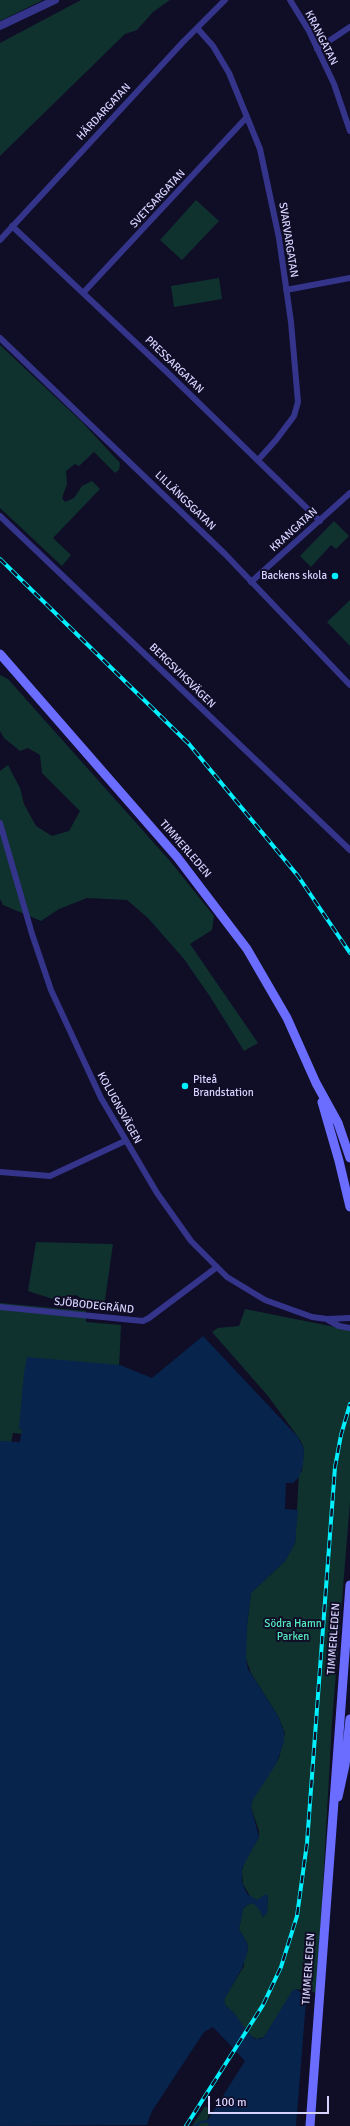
<!DOCTYPE html>
<html>
<head>
<meta charset="utf-8">
<style>
  body { margin:0 }
  #map { position:relative; width:350px; height:2126px; overflow:hidden; background:#100d27; font-family:Signika,sans-serif }
  canvas { display:block }
  .scale { position:absolute; left:208px; top:2096px; width:121px; height:18px; box-sizing:border-box; border:2px solid #d7d3ff; border-top:0; padding-left:5px; font-size:12px; line-height:14px; white-space:nowrap; color:#d7d3ff; -webkit-text-stroke:3px #100d27; paint-order:stroke }
</style>
</head>
<body>
<div id="map">
<canvas width="350" height="2126"></canvas>
<div class="scale">100 m</div>
</div>
<script>
const ctx = document.querySelector('canvas').getContext('2d');
ctx.lineJoin = 'round';
function fillPath(path, color) { ctx.fillStyle = color; ctx.fill(path, 'evenodd'); }
const poly = rows => new Path2D(rows.map(r => 'M' + r).join(''));
function stroke(path, color, width, dash) { ctx.strokeStyle = color; ctx.lineWidth = width; ctx.lineCap = dash ? 'butt' : 'round'; ctx.setLineDash(dash || []); ctx.stroke(path); }
function write(font, color, halo, rows, align = 'center') {
  ctx.font = font + ' Signika,sans-serif'; ctx.lineWidth = 4; ctx.setLineDash([]); ctx.textBaseline = 'middle'; ctx.strokeStyle = halo; ctx.fillStyle = color; for (const [text, x, y, turn = 0] of rows) {
    ctx.save(); ctx.translate(x, y); ctx.rotate((+turn || 0) * Math.PI / 180); ctx.textAlign = isNaN(turn) ? turn : align; if (halo) ctx.strokeText(text, 0, 0); ctx.fillText(text, 0, 0); ctx.restore();
  }
}
fillPath(poly([
  [0,0,43,0,0,21],
  [81,0,170,0,153,12,137,30,125,34,0,156,0,43],
  [196,200,219,221,182,260,160,240],
  [219,278,222,299,174,307,171,286],
  [0,345,82,422,120,463,119,470,115,473,94,452,79,466,75,464,66,471,67,484,62,498,65,502,74,498,82,486,92,481,100,489,53,538,71,555,62,566,0,508],
  [334,521,349,536,336,549,331,545,311,567,300,556],
  [350,600,350,646,327,622],
  [0,675,8,679,170,861,214,916,212,930,190,944,258,1043,244,1051,209,995,184,959,148,918,127,900,87,898,59,909,41,921,3,905,0,899,0,771,8,765,20,788,24,804,36,826,52,836,69,831,80,811,42,773,40,755,28,748,20,751,4,738,0,731],
  [36,1242,113,1244,104,1307,91,1304,76,1295,53,1299,28,1291],
  [0,1303,86,1311,86,1322,121,1325,119,1368,24,1434,13,1433,11,1443,0,1441],
  [245,1309,350,1330,350,1502,332,1722,317,1993,296,1989,264,2037,257,2039,251,2036,239,2022,234,2013,225,2005,224,1999,244,1966,244,1958,248,1950,247,1943,239,1929,243,1909,247,1905,253,1903,258,1906,263,1917,267,1913,268,1897,266,1895,257,1900,251,1898,243,1884,242,1871,244,1863,259,1837,259,1831,251,1807,253,1797,279,1758,285,1733,278,1716,251,1673,246,1659,246,1635,251,1593,285,1561,295,1543,299,1474,302,1471,304,1449,301,1441,268,1396,212,1332,218,1328,239,1326],
  [205,2106,210,2110,207,2121,209,2126,192,2126]
]), '#0f322f');
fillPath(poly([
  [203,1336,298,1437,304,1449,303,1465,299,1477,293,1483,286,1483,285,1509,298,1510,295,1543,285,1561,251,1593,247,1627,246,1659,248,1669,278,1716,284,1731,284,1742,276,1764,252,1801,251,1807,259,1837,242,1868,242,1882,247,1894,257,1900,266,1894,268,1896,267,1913,263,1917,259,1909,253,1903,247,1905,243,1909,239,1929,247,1943,248,1950,242,1968,224,2000,226,2006,234,2013,249,2034,255,2039,260,2039,264,2037,292,1991,296,1989,304,1995,306,2001,296,2126,209,2126,207,2121,245,2061,213,2027,204,2032,152,2111,147,2125,0,2126,0,1441,20,1442,22,1429,19,1429,24,1373,27,1357,120,1365,152,1378]
]), '#07244c');
stroke(poly([
  [195,2126,201,2122,209,2121]
]), '#07244c', 2.5);
stroke(poly([
  [290,0,309,31,334,84,350,131],
  [197,28,213,46,229,73,260,149,279,238,291,322,298,402,294,416,276,440,258,460],
  [317,49,350,27],
  [12,226,170,375,320,521],
  [0,240,183,42,225,0],
  [286,290,350,278],
  [83,293,246,118],
  [0,338,225,554,350,685],
  [0,516,350,850],
  [251,582,350,493],
  [0,823,32,934,51,990,101,1098,157,1193,191,1241,227,1277,265,1300,312,1317,327,1319,350,1318],
  [0,1172,50,1176,125,1141],
  [0,1307,143,1321,149,1318,217,1267],
  [328,1320,339,1326,350,1328]
]), '#34348b', 6);
stroke(poly([
  [0,26,55,0]
]), '#34348b', 8);
stroke(poly([
  [0,654,177,857,247,949,287,1018,316,1083,338,1123,350,1158],
  [322,1102,339,1161,350,1207],
  [338,1797,345,1765,350,1719],
  [310,2126,350,1585]
]), '#6a6dff', 9);
const rail = poly([
  [0,559,189,744,298,876,350,953],
  [186,2126,263,2005,281,1967,297,1916,307,1843,335,1467,341,1435,350,1404]
]);
stroke(rail, '#00f0fe', 4);
stroke(rail, '#100d27', 2.5, [8]);
for (const [x, y, r, color] of [
  [335,576,4,"#00f0fe"],
  [185,1086,4,"#00f0fe"]
]) { const dot = new Path2D(); dot.arc(x, y, r, 0, 2 * Math.PI); ctx.fillStyle = color; ctx.fill(dot); stroke(dot, '#100d27', 1.5); }
write('11px', '#d7d3ff', '#100d27', [
  ["KRANGATAN",321,38,63],
  ["HÄRDARGATAN",104,112,-47],
  ["SVETSARGATAN",158,199,-47],
  ["SVARVARGATAN",288,240,81],
  ["PRESSARGATAN",174,365,44],
  ["LILLÄNGSGATAN",185,501,44],
  ["KRANGATAN",294,530,-42],
  ["BERGSVIKSVÄGEN",182,676,44],
  ["TIMMERLEDEN",185,849,49],
  ["KOLUGNSVÄGEN",119,1108,61],
  ["SJÖBODEGRÄND",94,1306,6],
  ["TIMMERLEDEN",334,1639,-86],
  ["TIMMERLEDEN",309,1969,-86]
]);
write('11px', '#d7d3ff', '#100d27', [
  ["Backens skola",327,576],
  ["Piteå",193,1080,"left"],
  ["Brandstation",193,1093,"left"]
], 'right');
write('11px', '#54ebbe', '#100d27', [
  ["Södra Hamn",293,1624],
  ["Parken",293,1637]
]);
</script>
</body>
</html>
